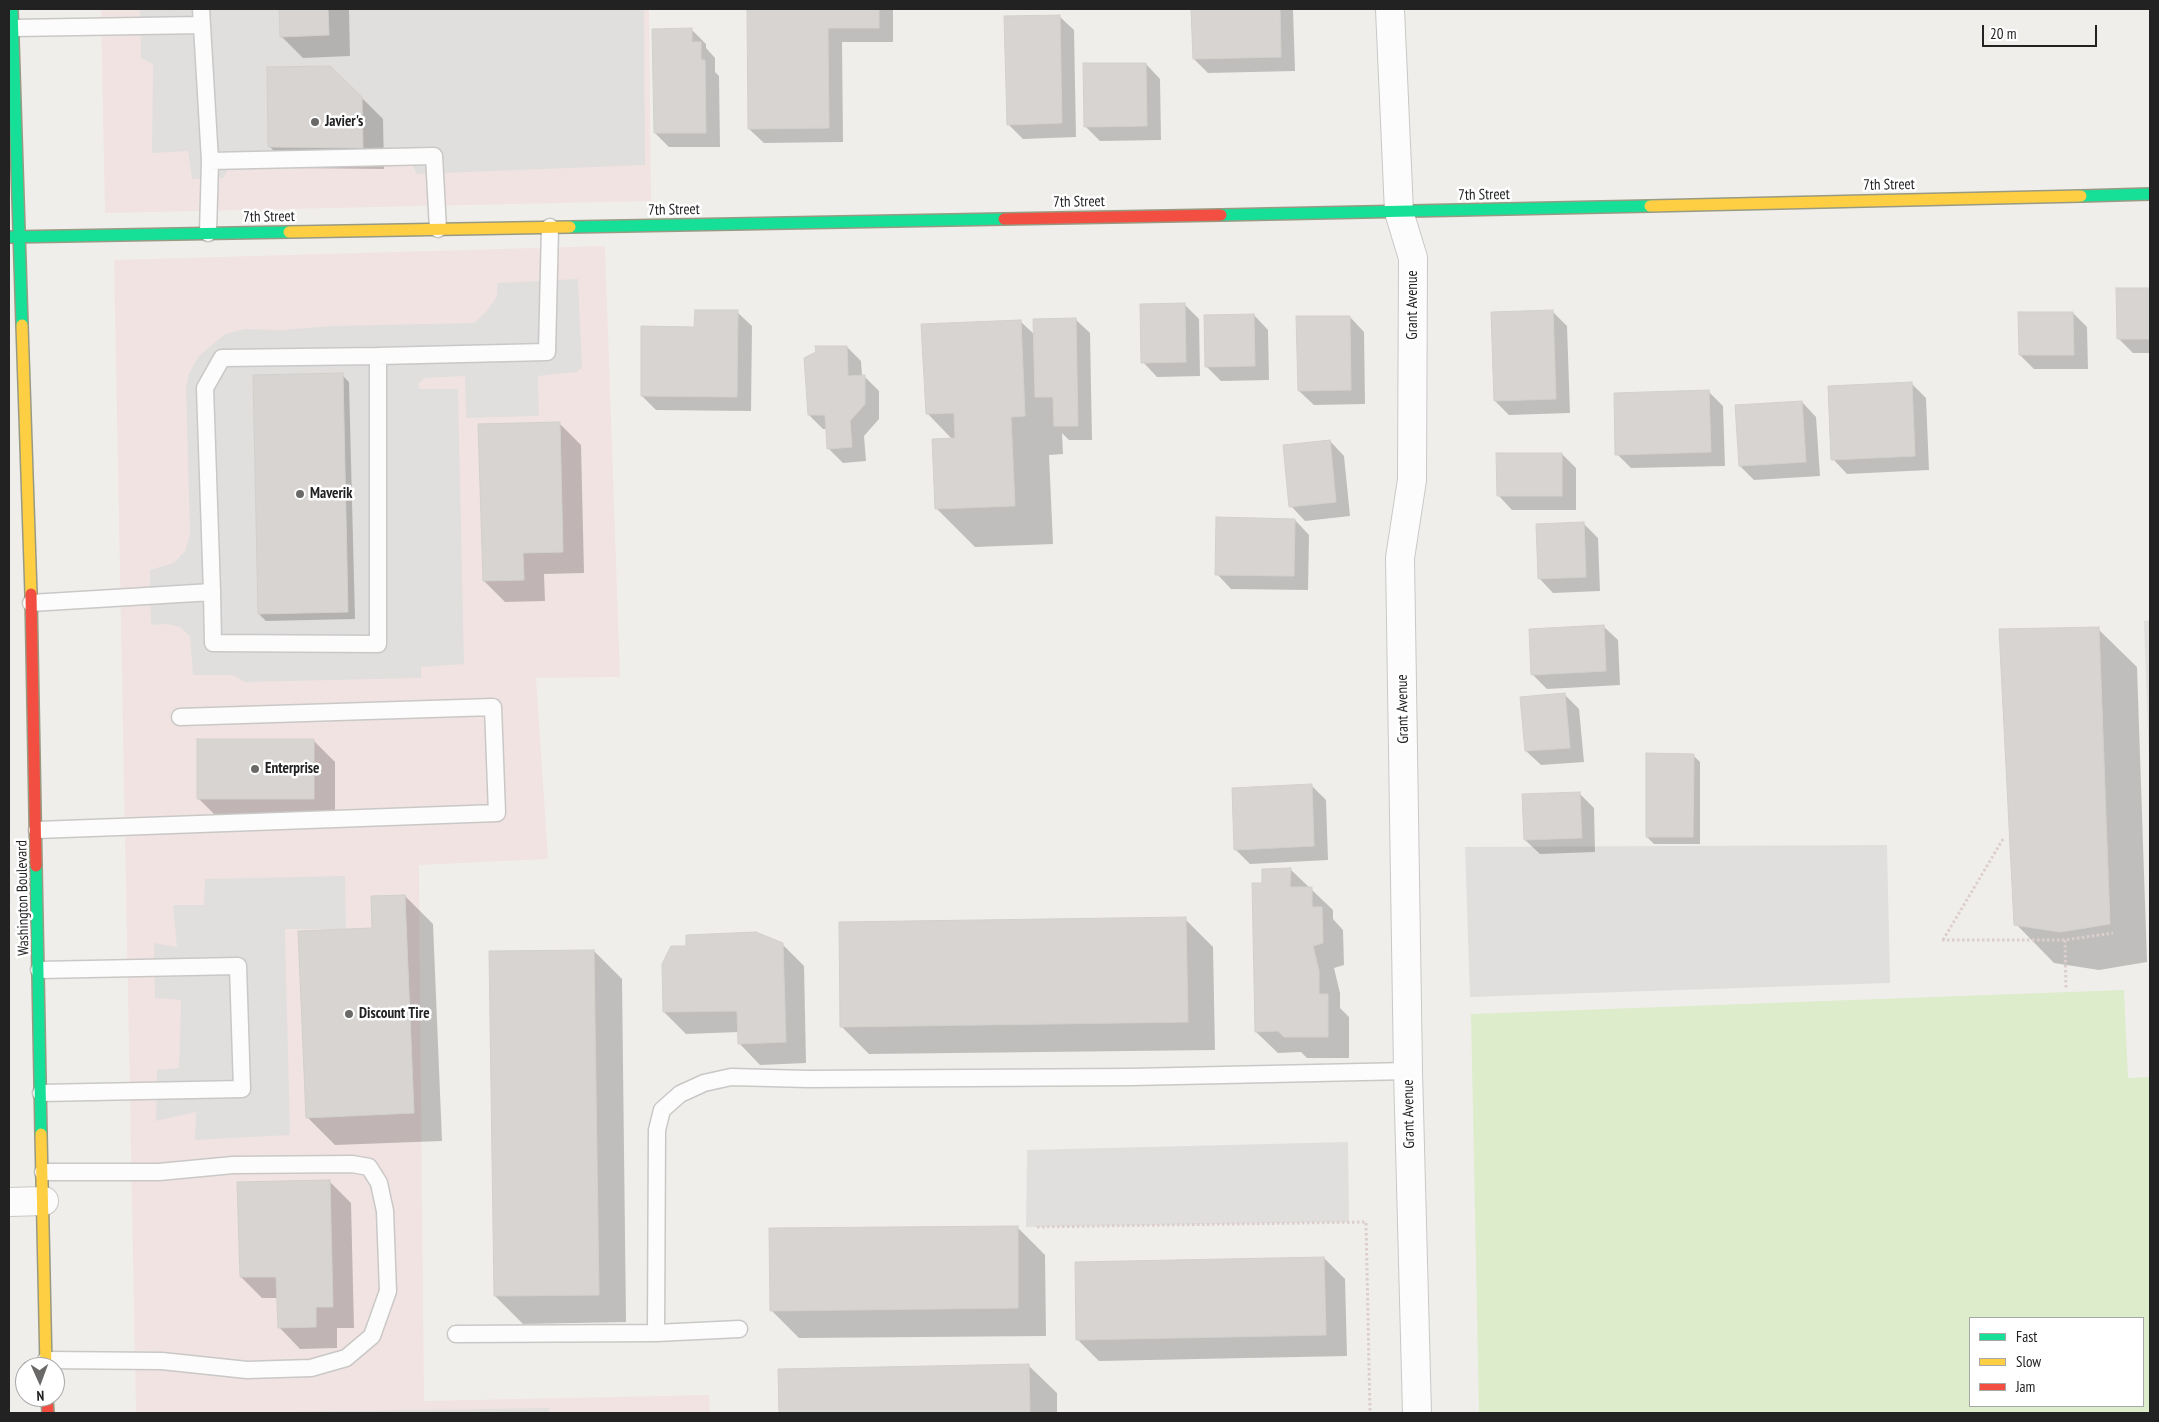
<!DOCTYPE html>
<html>
<head>
<meta charset="utf-8">
<style>
  body { margin:0 }
  #map { position:relative; width:2159px; height:1422px; overflow:hidden; background:#f0eeeb; font-family:"PT Sans Narrow",sans-serif }
  canvas { display:block }
  .frame { position:absolute; inset:0; border:10px solid #222; pointer-events:none }
  .legend { position:absolute; left:1969px; top:1317px; width:175px; height:90px; box-sizing:border-box; background:#fff; border:1px solid #a7a7a7; margin:0; padding:6px 9px; list-style:none; font-size:15px; color:#222 }
  .legend li { display:flex; align-items:center; gap:10px; height:25px }
  .legend b { width:25px; border:1px solid #a7a7a7 }
  .north { position:absolute; left:15px; top:1357px; width:50px; height:50px; box-sizing:border-box; background:#fff; border:1px solid #a7a7a7; border-radius:50%; rotate:178deg; font-size:14px; font-weight:700; line-height:20px; text-align:center; color:#222 }
  .north::after { content:''; display:block; margin:auto; width:18px; height:22px; background:#6a6968; clip-path:polygon(50% 0,100% 100%,50% 72%,0 100%) }
  .scale { position:absolute; left:1982px; top:25px; width:115px; height:22px; box-sizing:border-box; border:2px solid #222; border-top:0; padding-left:6px; font-size:15px; line-height:18px; white-space:nowrap; color:#222; -webkit-text-stroke:4px #fff; paint-order:stroke }
</style>
</head>
<body>
<div id="map">
<canvas width="2159" height="1422"></canvas>
<div class="frame"></div>
<ul class="legend">
<li><b style="height:6px;background:#16e098"></b>Fast</li>
<li><b style="height:6px;background:#ffcf43"></b>Slow</li>
<li><b style="height:6px;background:#f24e42"></b>Jam</li>
</ul>
<div class="north">N</div>
<div class="scale">20 m</div>
</div>
<script>
const ctx = document.querySelector('canvas').getContext('2d');
ctx.lineJoin = 'round';
function fillPath(path, color) { ctx.fillStyle = color; ctx.fill(path, 'evenodd'); }
const poly = rows => new Path2D(rows.map(r => 'M' + r).join(''));
function stroke(path, color, width, dash) { ctx.strokeStyle = color; ctx.lineWidth = width; ctx.lineCap = dash ? 'butt' : 'round'; ctx.setLineDash(dash || []); ctx.stroke(path); }
function write(font, color, halo, rows, align = 'center') {
  ctx.font = font + ' "PT Sans Narrow",sans-serif'; ctx.lineWidth = 5; ctx.setLineDash([]); ctx.textBaseline = 'middle'; ctx.strokeStyle = halo; ctx.fillStyle = color; for (const [text, x, y, turn = 0] of rows) {
    ctx.save(); ctx.translate(x, y); ctx.rotate((+turn || 0) * Math.PI / 180); ctx.textAlign = isNaN(turn) ? turn : align; if (halo) ctx.strokeText(text, 0, 0); ctx.fillText(text, 0, 0); ctx.restore();
  }
}
fillPath(poly([
  [101,9,649,9,651,201,105,213],
  [605,246,620,677,536,678,548,859,419,865,424,1401,709,1395,710,1413,136,1413,114,260]
]), '#f1e3e1');
fillPath(poly([
  [2124,990,2128,1078,2150,1077,2150,1413,1479,1413,1471,1014],
  [1970,1318,2143,1318,2143,1406,1970,1406]
]), '#ddeccb');
fillPath(poly([
  [644,9,645,165,417,174,412,165,228,169,223,178,192,179,188,151,152,153,153,64,141,58,140,10],
  [578,279,582,367,577,372,538,376,539,416,466,418,465,376,425,378,418,384,420,389,458,389,464,664,421,667,421,678,245,682,232,675,193,675,190,636,180,627,167,624,151,625,150,570,174,563,185,551,190,535,186,388,189,374,198,357,225,334,245,329,281,330,332,326,474,323,487,311,497,296,497,283],
  [2150,620,2150,787,2144,621],
  [1887,845,1890,983,1470,997,1465,847],
  [345,876,346,929,285,929,290,1135,195,1140,196,1112,156,1121,157,1070,179,1068,181,1000,155,998,154,943,177,947,173,905,204,905,205,879],
  [1348,1142,1349,1222,1026,1227,1027,1150],
  [549,1408,549,1413,215,1413]
]), '#e0dfde');
fillPath(poly([
  [280,9,349,9,350,56,303,58,281,36],
  [748,9,893,9,893,42,842,42,843,142,764,143,749,129],
  [1192,9,1293,9,1295,71,1208,73,1194,59],
  [1059,16,1074,30,1076,137,1023,139,1008,124],
  [691,29,706,44,706,48,715,58,715,72,719,76,720,147,669,147,655,133],
  [1146,64,1160,79,1161,140,1100,141,1086,127],
  [361,97,383,119,384,169,291,168,270,147],
  [2150,289,2150,353,2133,353,2118,338,2118,290],
  [1184,304,1199,319,1200,376,1157,377,1143,362],
  [1552,311,1567,326,1570,413,1509,415,1495,401],
  [737,312,752,326,751,411,656,410,642,396,696,328],
  [2073,313,2087,327,2088,369,2034,369,2020,355],
  [1254,315,1268,330,1269,380,1221,381,1206,366],
  [1350,317,1364,332,1365,404,1314,405,1299,391],
  [1075,319,1090,333,1092,440,1069,440,1062,433,1063,454,1049,455,1053,544,975,547,936,508,953,440,927,413,1020,321,1035,335],
  [847,347,861,361,862,376,864,376,879,391,879,419,864,436,866,461,843,463,828,448,827,429,823,429,809,415],
  [342,375,349,382,355,619,266,621,259,614],
  [1911,383,1926,398,1929,470,1847,474,1833,459],
  [1709,392,1723,406,1725,466,1631,468,1617,454],
  [1802,402,1816,417,1820,476,1754,480,1740,466],
  [559,423,581,445,584,573,544,574,545,601,505,602,484,581],
  [1330,441,1344,456,1350,516,1305,521,1291,506],
  [1562,454,1576,468,1576,510,1512,510,1498,495],
  [1295,520,1309,535,1308,590,1231,589,1217,574],
  [1584,524,1598,538,1600,591,1553,593,1539,578],
  [1603,626,1618,640,1620,685,1547,689,1533,675],
  [2098,629,2137,667,2147,962,2099,970,2054,963,2016,924],
  [1565,695,1579,709,1584,762,1541,765,1526,751],
  [313,740,335,762,335,820,220,820,199,799],
  [1693,755,1700,762,1700,844,1654,844,1647,837],
  [1311,785,1326,800,1328,860,1250,864,1235,849],
  [1579,793,1594,808,1595,852,1540,854,1525,840],
  [1290,869,1333,910,1333,919,1343,930,1344,965,1334,968,1340,993,1340,1008,1349,1017,1349,1058,1307,1058,1301,1052,1278,1053,1256,1032,1263,884],
  [405,896,433,924,442,1141,335,1145,307,1117,374,929],
  [1185,919,1213,947,1215,1050,869,1054,841,1026],
  [782,944,804,966,806,1063,760,1065,739,1043,739,1032,686,1034,664,1012],
  [594,951,622,979,626,1322,523,1324,495,1296],
  [329,1181,351,1203,354,1328,337,1328,337,1348,300,1349,279,1327,278,1298,262,1298,241,1277],
  [1017,1227,1045,1255,1046,1336,799,1338,771,1310],
  [1324,1258,1345,1279,1347,1356,1099,1361,1078,1340],
  [1029,1366,1057,1393,1057,1413,780,1413,779,1370]
]), '#0003');
const building = poly([
  [279,9,328,9,329,35,280,37,279,9],
  [747,9,879,9,879,28,828,28,829,128,748,129,747,9],
  [1191,9,1280,9,1281,57,1193,59,1191,9],
  [1060,15,1062,123,1007,125,1004,16,1060,15],
  [692,28,692,42,701,42,701,60,705,60,706,133,654,133,652,29,692,28],
  [1083,63,1146,63,1147,126,1084,127,1083,63],
  [330,66,362,97,363,148,268,147,267,67,330,66],
  [2116,288,2150,288,2150,339,2117,339,2116,288],
  [1185,303,1186,362,1141,363,1140,304,1185,303],
  [695,310,738,310,737,397,641,396,641,326,694,327,695,310],
  [1553,310,1556,399,1494,401,1491,312,1553,310],
  [2018,312,2073,312,2074,355,2019,355,2018,312],
  [1254,314,1255,366,1205,367,1204,315,1254,314],
  [1296,316,1350,316,1351,390,1298,391,1296,316],
  [1076,318,1078,426,1054,426,1053,397,1035,397,1033,319,1076,318],
  [1021,320,1025,416,1011,417,1015,506,935,509,932,439,955,438,954,413,926,414,921,324,1021,320],
  [815,346,847,346,848,376,865,375,865,404,850,421,852,447,827,449,825,415,808,415,804,358,816,352,815,346],
  [343,373,348,612,258,614,253,375,343,373],
  [1912,382,1915,456,1831,460,1828,386,1912,382],
  [1709,390,1711,452,1615,455,1614,393,1709,390],
  [1802,401,1806,462,1739,466,1735,405,1802,401],
  [560,422,563,552,523,553,524,580,483,581,478,424,560,422],
  [1330,440,1336,502,1289,507,1283,445,1330,440],
  [1496,453,1562,453,1562,496,1497,496,1496,453],
  [1216,517,1295,519,1294,576,1215,575,1216,517],
  [1584,522,1586,577,1538,579,1536,524,1584,522],
  [1604,625,1606,671,1531,675,1529,629,1604,625],
  [2099,627,2110,924,2060,932,2014,925,1999,629,2099,627],
  [1565,693,1570,748,1525,751,1520,697,1565,693],
  [197,739,314,739,314,799,197,799,197,739],
  [1646,753,1694,754,1693,837,1646,837,1646,753],
  [1312,784,1314,846,1234,850,1232,788,1312,784],
  [1580,792,1582,838,1524,840,1522,794,1580,792],
  [1291,868,1290,887,1312,887,1312,907,1322,907,1323,943,1313,946,1319,971,1319,994,1328,994,1328,1037,1284,1037,1278,1031,1255,1032,1252,883,1262,883,1262,869,1291,868],
  [405,895,414,1113,306,1118,298,931,372,928,371,896,405,895],
  [1186,917,1188,1022,840,1027,839,922,1186,917],
  [756,932,783,943,786,1042,738,1044,737,1011,663,1012,662,964,671,946,686,946,686,935,756,932],
  [594,950,599,1295,494,1296,489,951,594,950],
  [330,1180,333,1307,316,1307,316,1327,278,1328,276,1277,240,1277,237,1182,330,1180],
  [1018,1226,1018,1308,770,1311,769,1228,1018,1226],
  [1324,1257,1326,1335,1076,1340,1075,1262,1324,1257],
  [1029,1364,1030,1413,779,1413,778,1369,1029,1364]
]);
fillPath(building, '#d7d4d2');
stroke(building, '#d3d0cc', 1);
const lane = poly([
  [201,9,210,161,208,233],
  [13,28,202,25],
  [210,161,434,156,438,229],
  [212,592,205,388,222,358,378,356],
  [31,603,212,592,213,643,378,644,378,356,547,352,550,227],
  [37,830,497,813,493,707,180,717],
  [39,970,238,966,242,1089,41,1093],
  [43,1172,159,1172,233,1165,352,1164,369,1167,379,1183,385,1211,388,1291,372,1336,346,1358,311,1368,247,1370,162,1361,46,1360],
  [656,1333,739,1329],
  [456,1334,656,1333,657,1130,662,1110,680,1094,704,1083,731,1077,808,1079,1131,1077,1408,1071]
]);
const street = poly([
  [1390,9,1399,212,1413,258,1412,480,1400,558,1408,1071,1417,1413],
  [9,1202,44,1201]
]);
const fast = poly([
  [12,9,22,325],
  [2081,196,2150,194],
  [1221,215,1650,206],
  [570,227,1004,219],
  [9,237,289,232],
  [36,866,41,1134]
]);
const slow = poly([
  [1650,206,2081,196],
  [289,232,570,227],
  [22,325,31,594],
  [41,1134,46,1367]
]);
const jam = poly([
  [1004,219,1221,215],
  [31,594,36,866],
  [47,1397,48,1413]
]);
stroke(lane, '#c9c8c7', 19);
stroke(street, '#c9c8c7', 30);
stroke(fast, '#999a82', 14);
stroke(slow, '#999a82', 14);
stroke(jam, '#999a82', 14);
stroke(poly([
  [1942,940,2065,940,2113,933],
  [1943,940,2003,839],
  [2065,940,2066,990],
  [1037,1227,1366,1222,1370,1413]
]), '#dccecd', 3, [2.5, 2.5]);
stroke(lane, '#fdfcfc', 16);
stroke(street, '#fdfcfc', 28);
stroke(fast, '#16e098', 11);
stroke(slow, '#ffcf43', 11);
stroke(jam, '#f24e42', 11);
for (const [x, y, r, color] of [
  [315,122,5,"#6a6968"],
  [300,494,5,"#6a6968"],
  [255,769,5,"#6a6968"],
  [349,1014,5,"#6a6968"]
]) { const dot = new Path2D(); dot.arc(x, y, r, 0, 2 * Math.PI); ctx.fillStyle = color; ctx.fill(dot); stroke(dot, '#fff', 2); }
write('bold 15px', '#222', '#fff', [
  ["Javier's",325,122],
  ["Maverik",310,494],
  ["Enterprise",265,769],
  ["Discount Tire",359,1014]
], 'left');
write('15px', '#222', '#fff', [
  ["7th Street",1889,185,-1],
  ["7th Street",1484,195,-1],
  ["7th Street",1079,202,-1],
  ["7th Street",674,210,-1],
  ["7th Street",269,217,-1],
  ["Grant Avenue",1413,305,-90],
  ["Grant Avenue",1403,709,-91],
  ["Washington Boulevard",23,898,-91],
  ["Grant Avenue",1409,1114,-91]
]);
</script>
</body>
</html>
